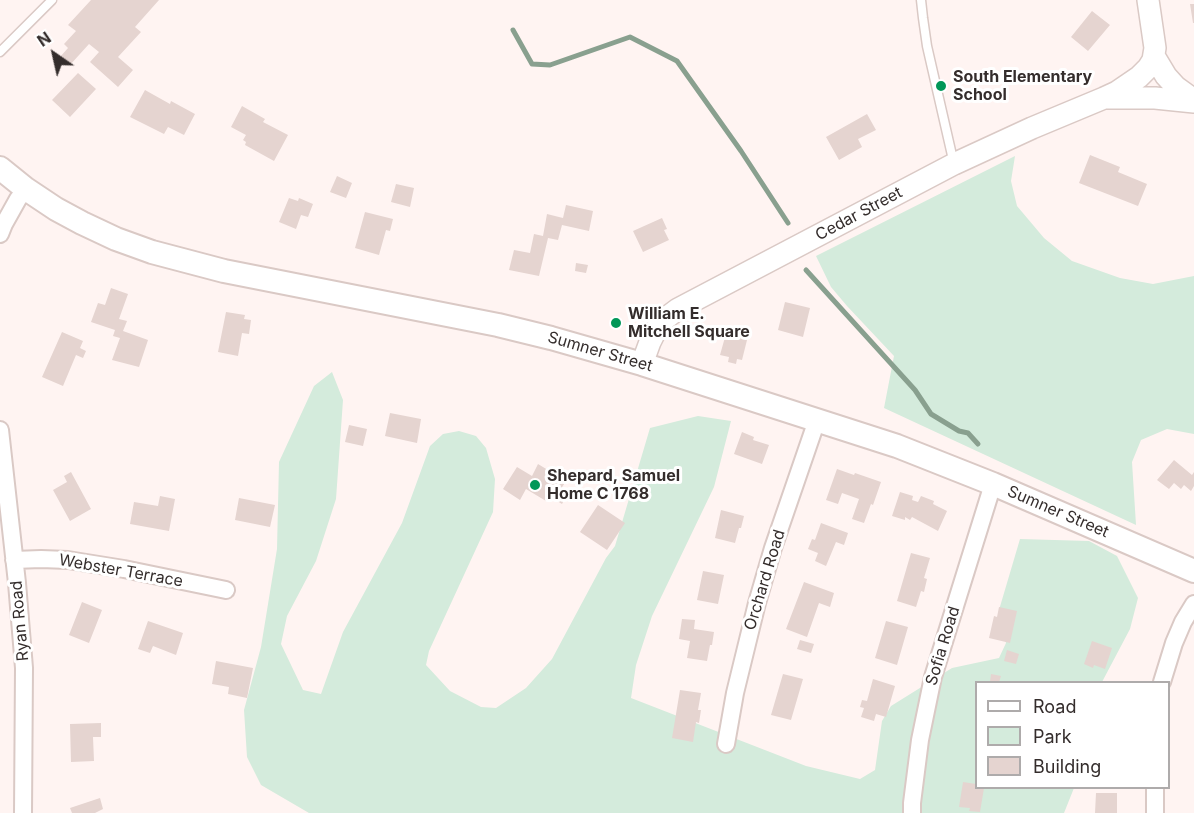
<!DOCTYPE html>
<html>
<head>
<meta charset="utf-8">
<style>
  body { margin:0 }
  #map { position:relative; width:1194px; height:813px; overflow:hidden; background:#fff4f2; font-family:Inter,sans-serif }
  canvas { display:block }
  .legend { position:absolute; left:975px; top:681px; width:195px; height:108px; box-sizing:border-box; background:#fff; border:2px solid #aeabab; margin:0; padding:8px 10px; list-style:none; font-size:18px; color:#342d2c }
  .legend li { display:flex; align-items:center; gap:12px; height:30px }
  .legend b { width:30px; border:2px solid #aeabab }
  .north { position:absolute; left:24px; top:24px; width:60px; height:60px; -webkit-text-stroke:4px #fff; paint-order:stroke; rotate:326deg; font-size:16px; font-weight:700; line-height:24px; text-align:center; color:#342d2c }
  .north::after { content:''; display:block; margin:auto; width:21px; height:27px; background:#342d2c; clip-path:polygon(50% 0,100% 100%,50% 72%,0 100%) }
</style>
</head>
<body>
<div id="map">
<canvas width="1194" height="813"></canvas>
<ul class="legend">
<li><b style="height:8px;background:#fff"></b>Road</li>
<li><b style="height:16px;background:#d4ebdc"></b>Park</li>
<li><b style="height:16px;background:#e5d4d0"></b>Building</li>
</ul>
<div class="north">N</div>
</div>
<script>
const ctx = document.querySelector('canvas').getContext('2d');
ctx.lineJoin = 'round';
function fillPath(path, color) { ctx.fillStyle = color; ctx.fill(path, 'evenodd'); }
const poly = rows => new Path2D(rows.map(r => 'M' + r).join(''));
function stroke(path, color, width, dash) { ctx.strokeStyle = color; ctx.lineWidth = width; ctx.lineCap = dash ? 'butt' : 'round'; ctx.setLineDash(dash || []); ctx.stroke(path); }
function write(font, color, halo, rows, align = 'center') {
  ctx.font = font + ' Inter,sans-serif'; ctx.lineWidth = 6; ctx.setLineDash([]); ctx.textBaseline = 'middle'; ctx.strokeStyle = halo; ctx.fillStyle = color; for (const [text, x, y, turn = 0] of rows) {
    ctx.save(); ctx.translate(x, y); ctx.rotate((+turn || 0) * Math.PI / 180); ctx.textAlign = isNaN(turn) ? turn : align; if (halo) ctx.strokeText(text, 0, 0); ctx.fillText(text, 0, 0); ctx.restore();
  }
}
fillPath(poly([
  [1015,156,1011,181,1017,206,1044,238,1072,261,1120,278,1153,284,1194,276,1194,434,1167,429,1141,440,1132,462,1136,525,884,408,894,356,847,306,831,287,816,256],
  [332,372,343,400,336,499,316,561,287,616,281,644,303,690,321,694,343,632,402,523,430,446,443,434,459,431,476,436,486,448,495,479,493,512,429,651,426,665,450,691,481,707,496,708,526,688,552,659,606,558,615,546,650,428,698,416,731,421,714,487,652,616,636,665,631,698,806,766,860,779,875,770,882,721,891,706,952,668,999,658,1006,643,999,610,1020,539,1089,541,1117,556,1138,598,1130,629,1102,682,976,682,976,788,1074,788,1064,813,309,813,261,785,247,757,244,710,261,647,277,549,279,462,314,386]
]), '#d4ebdc');
stroke(poly([
  [513,30,532,64,550,65,630,37,677,61,741,151,788,223],
  [806,270,915,390,931,414,959,431,968,433,978,444]
]), '#89a08f', 5);
fillPath(poly([
  [91,0,159,0,135,27,141,32,118,57,133,70,118,87,90,62,99,52,89,44,70,65,60,57,68,48,64,44,76,31,68,25],
  [1190,4,1194,4,1194,23,1193,23],
  [1092,11,1110,25,1088,51,1071,37],
  [78,73,96,89,70,117,52,100],
  [145,90,170,104,171,101,195,114,184,135,168,127,164,134,130,117],
  [242,106,265,119,263,122,288,135,274,161,245,145,246,142,243,140,246,135,231,127],
  [867,114,876,130,858,139,862,147,839,160,826,137],
  [1090,155,1120,167,1118,172,1147,184,1138,206,1079,183],
  [337,176,352,183,346,198,330,192],
  [396,184,414,188,410,207,391,202],
  [289,198,298,201,299,198,313,204,308,217,301,215,296,229,279,222],
  [566,205,593,211,589,231,562,225,558,240,548,238,539,276,509,270,514,250,530,253,534,234,543,236,547,214,563,218],
  [365,212,393,219,390,231,386,230,379,255,355,248],
  [662,218,667,229,664,230,669,240,643,252,633,231],
  [576,263,588,265,586,273,575,271],
  [111,288,128,294,119,319,127,321,123,331,148,340,139,367,112,360,120,338,113,336,115,330,91,322,98,303,105,305],
  [785,302,810,308,803,337,778,330],
  [226,312,245,315,244,319,251,320,249,334,242,333,238,356,218,352],
  [727,330,748,336,742,360,737,359,736,364,728,362,729,357,720,355],
  [62,332,83,341,80,348,86,351,83,358,76,355,63,386,42,377],
  [390,413,421,419,417,443,385,436],
  [349,425,367,429,363,446,345,442],
  [742,432,754,437,753,440,769,445,762,464,734,454],
  [1174,460,1192,475,1194,472,1194,486,1191,491,1184,485,1181,489,1174,483,1169,489,1157,480],
  [538,464,566,481,559,492,566,496,562,504,549,496,546,501,526,489,520,500,503,489,517,467,532,476],
  [837,469,854,475,855,473,881,482,873,505,871,504,864,523,852,519,859,499,842,493,838,504,826,500],
  [71,472,91,509,70,521,53,490,67,482,64,476],
  [900,492,913,496,912,500,918,502,921,496,934,501,933,504,947,511,938,531,912,517,910,520,905,517,905,520,892,516],
  [160,496,175,499,169,531,130,524,134,502,158,506],
  [239,498,275,505,270,527,235,520],
  [598,505,625,523,607,550,580,532],
  [721,510,744,516,741,528,739,528,735,543,715,538],
  [821,523,848,533,844,545,836,542,826,566,815,561,818,553,808,549,812,539,815,540],
  [911,553,930,558,924,578,927,579,924,592,921,591,916,607,897,601],
  [703,571,724,575,718,604,697,600],
  [804,582,834,593,830,607,819,603,807,637,786,629],
  [82,602,102,610,89,643,69,635],
  [999,607,1017,611,1010,643,989,638,994,616,997,617],
  [682,619,695,620,694,629,714,632,712,645,710,645,707,661,687,658,690,641,679,639],
  [148,621,183,633,176,655,153,646,150,653,138,649],
  [886,621,908,627,897,665,875,658],
  [800,640,814,644,811,653,797,649],
  [1092,641,1112,648,1105,669,1094,665,1093,668,1084,664],
  [1007,650,1019,654,1016,664,1004,661],
  [216,661,253,668,247,698,228,694,229,687,212,684],
  [783,674,803,679,791,720,771,715],
  [991,674,1001,676,999,682,990,682],
  [873,679,895,686,886,717,876,714,874,721,861,717,864,708,860,707,862,700,867,701],
  [680,690,701,693,698,710,701,710,699,723,696,722,693,742,672,738],
  [101,723,101,737,93,737,94,761,71,762,70,724],
  [963,782,976,784,976,788,984,788,980,812,969,811,970,808,959,807],
  [1096,793,1117,793,1117,813,1095,813],
  [100,798,103,809,95,813,72,813,70,808]
]), '#e5d4d0');
const service = poly([
  [921,0,923,18,927,46,954,164],
  [0,52,52,0]
]);
const minor = poly([
  [0,234,4,224,18,199,26,189],
  [0,430,17,583,24,668,23,813],
  [14,560,41,559,68,560,124,569,226,590],
  [1162,682,1174,643,1183,622,1194,604],
  [726,744,735,693,757,603,773,548,817,420],
  [1155,788,1155,813],
  [912,813,912,803,920,740,933,677,993,484]
]);
const tertiary = poly([
  [1154,56,1166,76,1176,87,1194,100],
  [1108,98,1155,98,1194,102],
  [642,364,650,342,658,326,666,318,678,309,954,164,1032,128,1104,98,1117,92,1139,77,1148,68,1153,60,1155,48,1148,0]
]);
const secondary = poly([
  [0,168,26,189,56,209,82,223,116,239,152,252,224,271,498,325,551,338,642,364,897,446,993,484,1194,571]
]);
stroke(service, '#dac9c5', 11);
stroke(minor, '#dac9c5', 20);
stroke(tertiary, '#dac9c5', 24);
stroke(secondary, '#dac9c5', 26);
stroke(service, '#fff', 8);
stroke(minor, '#fff', 16);
stroke(tertiary, '#fff', 21);
stroke(secondary, '#fff', 22);
for (const [x, y, r, color] of [
  [941,86,6,"#019758"],
  [616,323,6,"#019758"],
  [535,485,6,"#019758"]
]) { const dot = new Path2D(); dot.arc(x, y, r, 0, 2 * Math.PI); ctx.fillStyle = color; ctx.fill(dot); stroke(dot, '#fff', 2); }
write('bold 16px', '#342d2c', '#fff', [
  ["South Elementary",953,77],
  ["School",953,95],
  ["William E.",628,314],
  ["Mitchell Square",628,332],
  ["Shepard, Samuel",547,476],
  ["Home C 1768",547,494]
], 'left');
write('16px', '#342d2c', '#fff', [
  ["Cedar Street",859,214,-28],
  ["Sumner Street",600,352,16],
  ["Sumner Street",1058,512,23],
  ["Webster Terrace",121,571,10],
  ["Orchard Road",765,580,-73],
  ["Ryan Road",20,621,-95],
  ["Sofia Road",943,646,-73]
]);
</script>
</body>
</html>
